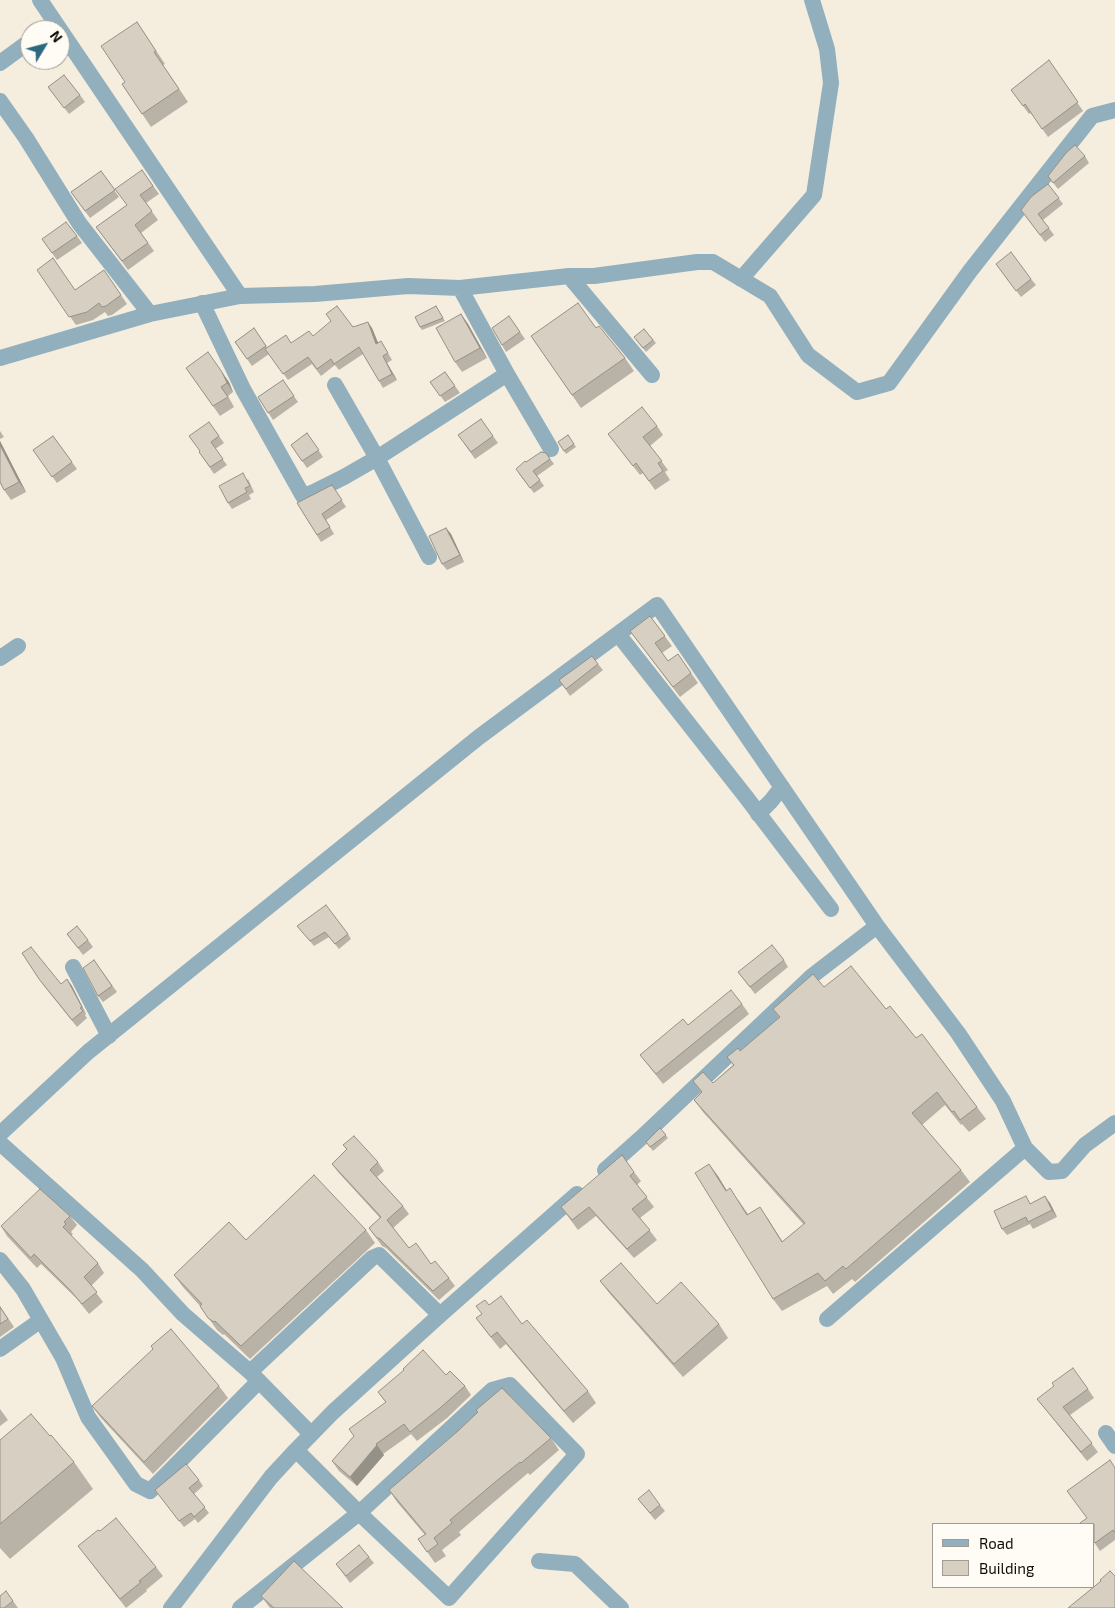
<!DOCTYPE html>
<html>
<head>
<meta charset="utf-8">
<style>
  body { margin:0 }
  #map { position:relative; width:1115px; height:1608px; overflow:hidden; background:#f5eedf; font-family:"Exo 2",sans-serif }
  canvas { display:block }
  .legend { position:absolute; left:932px; top:1523px; width:162px; height:65px; box-sizing:border-box; background:#fffcf6; border:1px solid #9f9c96; margin:0; padding:6px 9px; list-style:none; font-size:15px; color:#0e0c07 }
  .legend li { display:flex; align-items:center; gap:10px; height:25px }
  .legend b { width:25px; border:1px solid #9f9c96 }
  .north { position:absolute; left:20px; top:20px; width:50px; height:50px; box-sizing:border-box; background:#fffcf6; border:1px solid #9f9c96; border-radius:50%; rotate:53deg; font-size:14px; font-weight:700; line-height:20px; text-align:center; color:#0e0c07 }
  .north::after { content:''; display:block; margin:auto; width:18px; height:22px; background:#2c6880; clip-path:polygon(50% 0,100% 100%,50% 72%,0 100%) }
</style>
</head>
<body>
<div id="map">
<canvas width="1115" height="1608"></canvas>
<ul class="legend">
<li><b style="height:6px;background:#92afbd"></b>Road</li>
<li><b style="height:14px;background:#d7cfc1"></b>Building</li>
</ul>
<div class="north">N</div>
</div>
<script>
const ctx = document.querySelector('canvas').getContext('2d');
ctx.lineJoin = 'round';
const poly = rows => new Path2D(rows.map(r => 'M' + r).join(''));
function stroke(path, color, width, dash) { ctx.strokeStyle = color; ctx.lineWidth = width; ctx.lineCap = dash ? 'butt' : 'round'; ctx.setLineDash(dash || []); ctx.stroke(path); }
function fillPath(path, color) { ctx.fillStyle = color; ctx.fill(path, 'evenodd'); }
stroke(poly([
  [40,0,240,296],
  [0,63,30,41],
  [0,101,26,138,79,223,150,314],
  [569,276,652,375],
  [741,279,814,195,831,83,827,49,812,0],
  [460,288,507,374,551,449],
  [202,303,243,389,303,496,314,492,344,477,377,458,507,374],
  [0,358,150,314,240,296,315,294,408,286,460,288,569,276,594,276,697,262,713,262,770,296,808,355,857,392,889,383,970,271,1092,116,1115,110],
  [335,385,377,458,429,557],
  [618,634,746,797,831,909],
  [0,658,18,646],
  [758,814,771,801,782,787],
  [73,967,109,1036],
  [0,1134,88,1052,479,737,657,605,877,926],
  [0,1143,142,1270,183,1314,250,1372,311,1434],
  [605,1170,641,1138,812,976,877,926,958,1033,1003,1101,1025,1148,1049,1172,1062,1171,1085,1145,1115,1123],
  [0,1260,23,1289,63,1358,88,1417,136,1484,150,1491,259,1381],
  [827,1319,1025,1148],
  [0,1349,41,1320],
  [250,1372,372,1258,379,1255,440,1315],
  [1106,1433,1115,1446],
  [296,1450,333,1412,440,1315,577,1194],
  [539,1561,575,1564,621,1608],
  [171,1608,271,1477,296,1450,359,1513,449,1598,577,1454,510,1385,492,1390,359,1513,240,1608]
]), '#92afbd', 16);
fillPath(poly([
  [137,22,165,64,163,65,188,102,151,127,122,84,125,82],
  [1049,60,1083,111,1048,137,1031,113,1029,114,1011,90],
  [48,87,80,95,85,102,69,114],
  [1085,156,1089,163,1058,189,1048,176],
  [142,170,159,194,146,203,158,220,141,233,154,251,128,270,96,227,127,205],
  [101,171,119,197,90,218,71,192],
  [1048,184,1063,204,1043,220,1054,235,1045,242,1021,210],
  [77,236,82,243,57,260,42,239],
  [996,264,1031,279,1036,285,1021,297],
  [37,270,75,290,104,270,127,304,112,315,108,316,105,312,93,320,76,325],
  [436,306,445,321,422,330,420,327],
  [461,314,468,324,487,358,462,372,455,362],
  [509,316,525,339,506,352,502,345],
  [353,327,372,328,378,343,381,341,392,360,387,363,397,380,383,388,363,354,339,370,335,365,321,376,312,364,288,380,269,354,252,366,235,342,254,328,267,347,291,343,313,336],
  [596,328,625,358,634,371,581,408,531,336],
  [644,329,656,343,646,352,636,340],
  [186,368,229,382,233,392,228,396,234,407,220,416],
  [445,372,460,393,445,402,430,382],
  [283,380,298,402,273,420,258,397],
  [481,419,498,443,475,459,458,435],
  [209,422,224,443,215,449,227,465,214,474,199,452,200,451],
  [657,426,663,435,650,446,668,470,665,472,670,480,655,490,643,473,640,475,608,434],
  [0,431,4,437,0,439],
  [307,433,323,457,307,468,291,445],
  [568,435,576,447,566,454,558,442],
  [53,436,77,469,57,483,33,450],
  [0,441,26,492,11,500,4,490,0,482],
  [546,453,554,464,537,476,544,486,534,493,519,474,526,462],
  [248,479,254,492,249,495,251,499,232,509,228,503],
  [332,485,346,507,326,520,334,534,321,542,297,503],
  [446,528,451,534,464,562,447,570,442,564],
  [650,616,672,646,662,653,668,661,678,654,698,683,680,697,630,631],
  [598,664,603,670,570,696,559,680],
  [297,926,348,934,351,939,339,949,329,937,314,946],
  [67,934,88,940,93,947,83,955],
  [22,953,61,984,67,979,72,986,86,1014,85,1015,87,1018,77,1027,44,986],
  [94,960,117,992,103,1002,98,996],
  [784,960,788,967,755,994,738,972],
  [824,987,886,1009,916,1038,977,1107,986,1119,969,1132,962,1124,961,1125,945,1105,922,1125,961,1170,970,1182,855,1282,852,1279,833,1294,827,1286,782,1311,773,1299,709,1164,727,1191,739,1201,748,1214,768,1219,782,1242,804,1225,703,1112,694,1100,701,1093,693,1081,713,1083,733,1065,727,1057,740,1051,779,1018,773,1009],
  [742,1004,749,1014,663,1084,640,1055,688,1025],
  [660,1128,668,1138,653,1151,646,1142],
  [343,1145,378,1162,384,1171,377,1177,403,1206,409,1214,393,1228,409,1248,449,1278,455,1286,439,1300,386,1248,382,1246,369,1228,380,1218,338,1172,332,1164,347,1150],
  [634,1172,641,1181,637,1185,654,1207,640,1218,657,1240,634,1258,596,1216,578,1230,561,1207],
  [1031,1203,1050,1203,1057,1217,1033,1229,1030,1224,1007,1235,1002,1229],
  [70,1216,77,1225,71,1232,73,1234,71,1236,98,1263,104,1273,91,1286,103,1302,89,1314,77,1299,41,1264,37,1268,7,1236,1,1226],
  [366,1230,375,1243,250,1359,224,1334,223,1335,217,1330,200,1306,183,1287,174,1275,246,1240],
  [600,1281,657,1304,719,1324,728,1338,683,1377,610,1294],
  [489,1305,522,1324,588,1391,596,1403,573,1423,506,1344,500,1349,485,1330,476,1318,482,1314],
  [0,1306,14,1327,0,1337],
  [446,1375,465,1386,471,1395,447,1418,417,1441,411,1434,383,1454,384,1455,357,1486,339,1471,332,1461,386,1403,378,1392],
  [219,1386,228,1398,153,1474,101,1418,92,1406],
  [1088,1389,1094,1398,1070,1415,1098,1452,1087,1461,1037,1399],
  [0,1409,8,1420,0,1426],
  [50,1436,74,1462,93,1489,10,1559,0,1548,0,1440],
  [551,1438,559,1450,530,1475,528,1473,508,1490,459,1532,461,1535,442,1550,446,1556,435,1563,418,1539,425,1535,397,1502,389,1490],
  [1115,1468,1115,1540,1100,1551,1094,1542,1087,1518],
  [199,1480,203,1486,194,1494,209,1513,198,1523,195,1519,184,1527,155,1490],
  [638,1499,660,1505,665,1511,655,1520],
  [100,1531,156,1567,163,1576,146,1590,147,1591,126,1608,78,1546],
  [369,1557,374,1563,350,1583,336,1564],
  [6,1591,18,1608,0,1608],
  [261,1596,343,1608,270,1608]
]), '#b9b2a6');
fillPath(poly([
  [461,314,468,324,487,358,480,348],
  [368,322,372,328,381,350,376,344],
  [383,356,387,363,397,380,392,374],
  [222,372,229,382,233,392,227,383],
  [0,441,26,492,19,482,0,445],
  [446,528,451,534,464,562,460,555],
  [67,979,72,986,86,1014,82,1007],
  [709,1164,718,1176,735,1204,726,1191],
  [1045,1196,1050,1203,1057,1217,1052,1210],
  [760,1207,768,1219,791,1255,782,1242],
  [377,1445,384,1455,357,1486,350,1477]
]), '#969187');
const building = poly([
  [137,22,156,51,154,52,179,89,142,114,122,84,125,82,101,46,137,22],
  [1049,60,1078,102,1042,129,1025,104,1023,106,1011,90,1049,60],
  [64,75,80,95,64,108,48,87,64,75],
  [1075,145,1085,156,1053,183,1048,176,1066,153,1075,145],
  [142,170,153,186,140,195,152,211,135,225,148,243,122,261,96,227,127,205,115,189,142,170],
  [101,171,115,190,85,211,71,192,101,171],
  [1048,184,1059,198,1038,214,1049,228,1040,235,1021,210,1031,197,1048,184],
  [66,222,77,236,52,253,42,239,66,222],
  [1011,252,1031,279,1016,291,996,264,1011,252],
  [53,258,75,290,104,270,121,295,106,306,102,307,99,303,87,312,69,317,37,270,53,258],
  [578,303,596,328,599,326,625,358,572,395,531,336,578,303],
  [337,306,353,327,368,322,376,344,381,341,388,353,383,356,392,374,379,381,359,347,334,364,331,359,317,369,308,357,283,374,265,349,286,335,291,343,309,331,313,336,331,321,326,314,337,306],
  [436,306,443,318,420,327,415,317,436,306],
  [461,314,480,348,455,362,436,328,461,314],
  [509,316,520,332,502,345,492,328,509,316],
  [254,328,266,346,247,359,235,342,254,328],
  [644,329,653,340,643,348,634,337,644,329],
  [208,352,222,372,227,383,221,387,228,397,213,406,186,368,208,352],
  [445,372,455,386,440,396,430,382,445,372],
  [283,380,294,396,268,413,258,397,283,380],
  [642,407,657,426,643,437,662,461,658,463,663,471,649,481,636,463,633,466,608,434,642,407],
  [481,419,493,436,471,452,458,435,481,419],
  [209,422,219,436,211,442,223,459,210,467,199,452,200,451,189,436,209,422],
  [307,433,319,450,302,461,291,445,307,433],
  [568,435,574,444,564,451,558,442,568,435],
  [53,436,72,462,52,477,33,450,53,436],
  [0,445,19,482,4,490,0,482,0,445],
  [541,452,546,453,550,459,533,471,540,480,530,488,516,469,525,461,526,462,541,452],
  [243,473,250,486,245,488,247,492,228,503,219,486,243,473],
  [332,485,342,500,322,514,330,527,317,535,297,503,332,485],
  [446,528,460,555,442,564,429,536,446,528],
  [650,616,665,636,655,643,668,661,678,654,691,673,673,687,630,631,650,616],
  [592,656,598,664,566,689,559,680,592,656],
  [326,905,348,934,335,944,325,932,310,941,297,926,326,905],
  [77,926,88,940,78,948,67,934,77,926],
  [772,945,784,960,750,987,738,972,772,945],
  [31,947,61,984,67,979,82,1007,80,1008,83,1011,72,1020,39,979,22,953,31,947],
  [94,960,112,986,98,996,83,968,94,960],
  [851,966,886,1009,890,1006,916,1038,922,1034,977,1107,960,1120,954,1111,952,1112,937,1092,912,1113,961,1170,846,1269,843,1266,825,1281,818,1273,773,1299,695,1173,709,1164,726,1191,730,1188,747,1215,760,1207,782,1242,805,1223,694,1100,702,1092,693,1081,703,1072,713,1083,734,1065,727,1057,738,1048,740,1051,780,1017,773,1009,813,974,824,987,851,966],
  [731,990,742,1004,656,1074,640,1055,683,1019,688,1025,731,990],
  [660,1128,666,1135,650,1147,646,1142,660,1128],
  [354,1136,378,1162,370,1170,403,1206,387,1220,409,1248,416,1243,431,1264,435,1261,449,1278,433,1291,380,1239,376,1237,369,1228,381,1217,332,1164,347,1149,343,1145,354,1136],
  [622,1155,634,1172,630,1176,647,1197,632,1209,650,1230,627,1249,589,1207,572,1220,561,1207,622,1155],
  [314,1175,366,1230,241,1346,215,1321,214,1322,208,1318,200,1306,202,1304,174,1275,229,1222,246,1240,314,1175],
  [40,1189,70,1216,64,1222,66,1224,63,1227,98,1263,84,1277,97,1292,82,1304,70,1290,34,1254,31,1258,1,1226,40,1189],
  [1026,1196,1030,1204,1045,1196,1052,1210,1028,1222,1026,1217,1002,1229,994,1211,1026,1196],
  [621,1263,657,1304,681,1282,719,1324,674,1364,600,1281,621,1263],
  [501,1296,522,1324,527,1320,588,1391,564,1411,497,1332,491,1337,476,1318,482,1314,476,1306,485,1300,489,1305,501,1296],
  [0,1307,8,1319,0,1324,0,1307],
  [171,1329,219,1386,144,1462,92,1406,153,1349,151,1346,171,1329],
  [423,1350,446,1375,450,1371,465,1386,440,1408,410,1432,404,1424,376,1444,377,1445,350,1477,332,1461,354,1436,349,1429,386,1402,378,1392,404,1370,403,1369,423,1350],
  [1073,1368,1088,1389,1063,1407,1092,1443,1081,1452,1037,1399,1054,1386,1052,1383,1073,1368],
  [502,1388,551,1438,521,1463,520,1462,500,1478,450,1520,452,1523,434,1538,438,1544,427,1552,418,1539,426,1534,389,1490,458,1431,478,1412,476,1410,502,1388],
  [31,1414,50,1436,51,1435,74,1462,0,1524,0,1440,31,1414],
  [1110,1460,1115,1468,1115,1532,1114,1532,1113,1530,1095,1543,1094,1542,1094,1524,1081,1524,1080,1523,1087,1518,1067,1491,1110,1460],
  [186,1464,199,1480,189,1488,205,1507,194,1517,191,1513,179,1521,155,1490,186,1464],
  [649,1490,660,1505,650,1513,638,1499,649,1490],
  [116,1518,156,1567,139,1581,141,1582,120,1599,78,1546,98,1530,100,1531,116,1518],
  [359,1545,369,1557,346,1576,336,1564,359,1545],
  [294,1561,343,1608,274,1608,261,1596,294,1561],
  [1110,1571,1115,1576,1115,1608,1068,1608,1101,1581,1100,1580,1110,1571],
  [6,1591,13,1601,4,1608,0,1608,0,1596,6,1591]
]);
fillPath(building, '#d7cfc1');
stroke(building, '#969187', 1);
</script>
</body>
</html>
